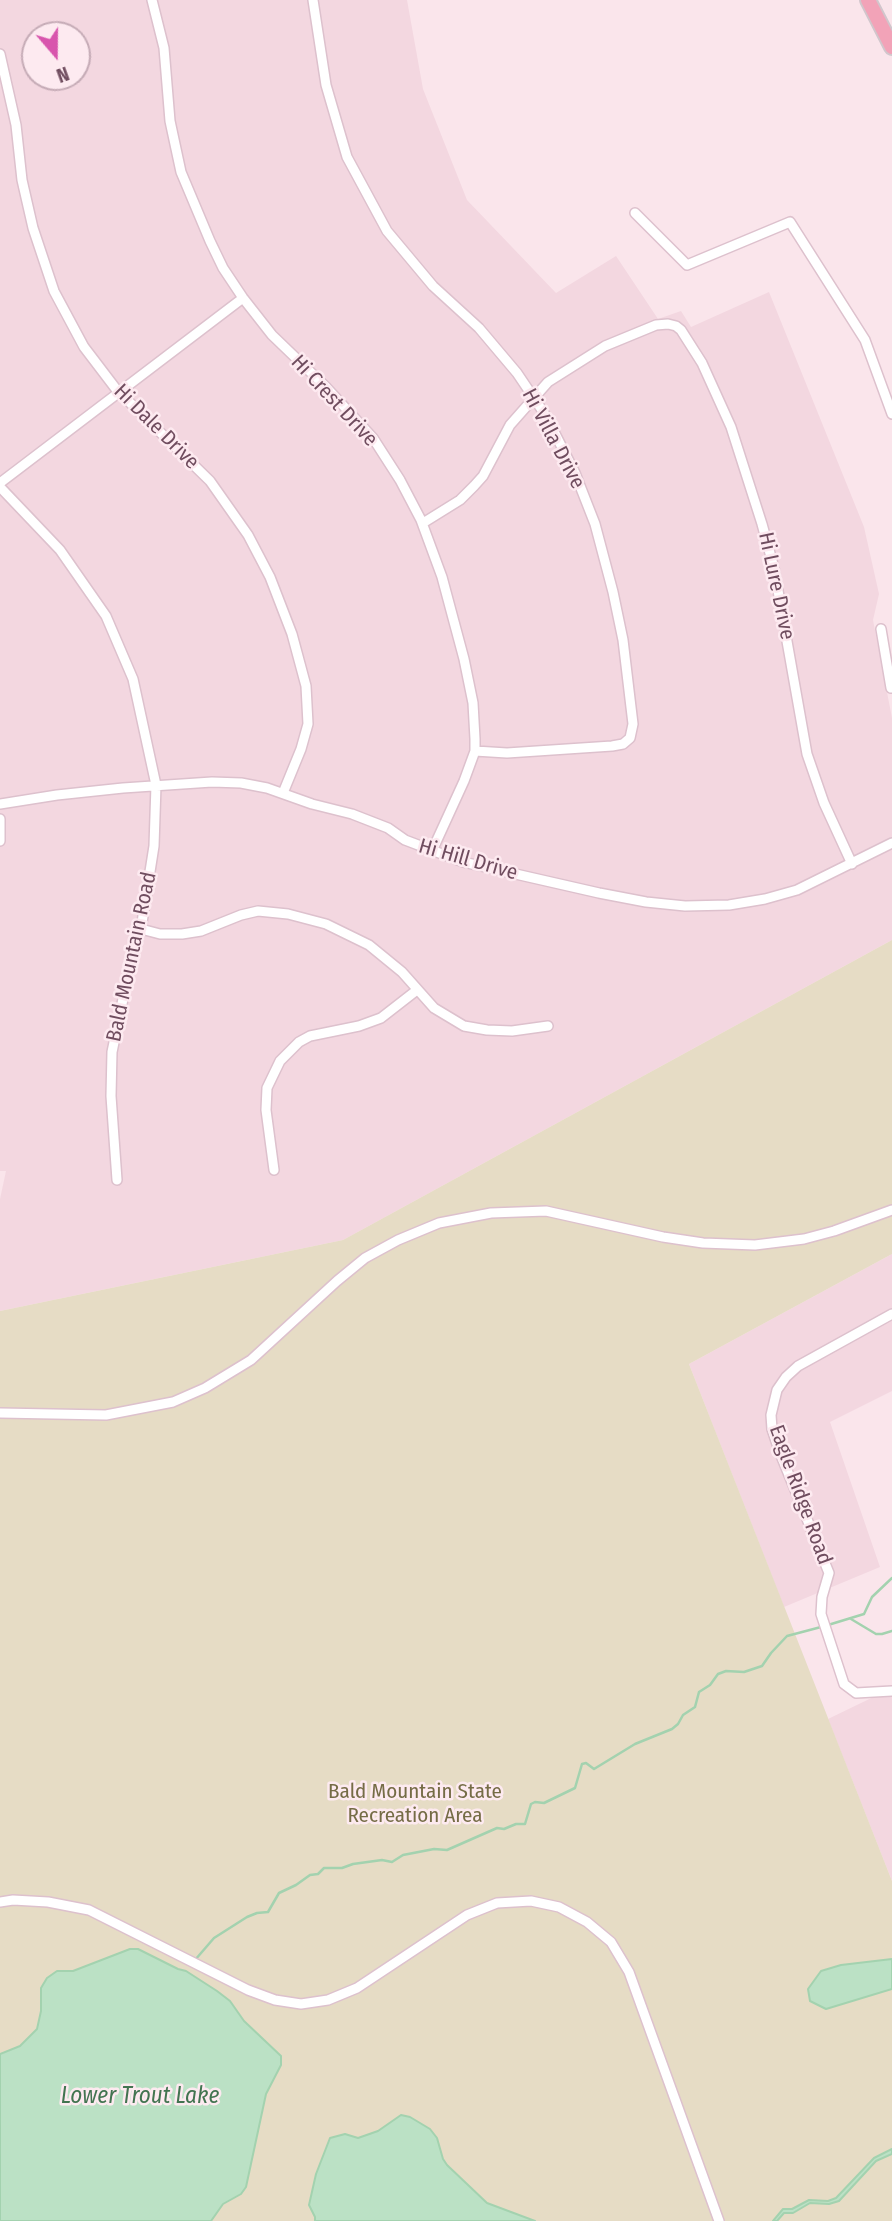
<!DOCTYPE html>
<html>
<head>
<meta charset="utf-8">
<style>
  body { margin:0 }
  #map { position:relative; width:892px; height:2221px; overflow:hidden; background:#fae5eb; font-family:"Fira Sans Condensed",sans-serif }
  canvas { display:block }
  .north { position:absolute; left:21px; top:21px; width:70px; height:70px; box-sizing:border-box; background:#fdeaf0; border:2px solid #c5abb6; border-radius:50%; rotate:160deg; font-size:19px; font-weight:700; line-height:28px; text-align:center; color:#704d5f }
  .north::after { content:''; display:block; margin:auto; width:24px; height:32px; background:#d855ad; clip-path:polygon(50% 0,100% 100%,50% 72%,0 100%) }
</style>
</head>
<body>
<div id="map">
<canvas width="892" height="2221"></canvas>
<div class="north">N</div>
</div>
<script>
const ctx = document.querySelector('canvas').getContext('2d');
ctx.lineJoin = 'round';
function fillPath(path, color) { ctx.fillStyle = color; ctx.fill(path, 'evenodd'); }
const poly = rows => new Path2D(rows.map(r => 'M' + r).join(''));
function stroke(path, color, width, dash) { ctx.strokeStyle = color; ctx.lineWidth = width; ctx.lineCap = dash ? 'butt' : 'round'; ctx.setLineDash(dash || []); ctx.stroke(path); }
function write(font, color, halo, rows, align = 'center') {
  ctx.font = font + ' "Fira Sans Condensed",sans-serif'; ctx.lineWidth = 5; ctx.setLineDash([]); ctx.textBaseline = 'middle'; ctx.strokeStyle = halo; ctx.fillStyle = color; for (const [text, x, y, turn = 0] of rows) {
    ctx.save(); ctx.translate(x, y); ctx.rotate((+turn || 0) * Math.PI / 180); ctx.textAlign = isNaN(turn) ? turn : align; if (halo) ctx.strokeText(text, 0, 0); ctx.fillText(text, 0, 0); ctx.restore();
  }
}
fillPath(poly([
  [0,0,407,0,423,89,467,200,556,293,616,256,658,319,681,311,691,327,769,292,864,527,879,594,873,620,892,718,892,940,343,1240,0,1311,0,1199,6,1171,0,1171],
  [35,35,77,35,77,77,35,77],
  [892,1254,892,1391,830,1422,880,1567,784,1607,689,1364],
  [892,1688,892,1881,828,1719]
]), '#f3d7e0');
fillPath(poly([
  [892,940,892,1254,689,1364,892,1881,892,2221,0,2221,0,1311,343,1240]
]), '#e6dcc5');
const water = poly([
  [130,1949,138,1949,178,1969,186,1971,217,1991,230,2001,244,2021,281,2056,281,2065,266,2094,246,2187,241,2194,223,2204,211,2221,0,2221,0,2054,20,2046,37,2029,41,2011,41,1988,47,1978,57,1971,73,1971,130,1949],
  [892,1959,892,1989,826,2009,810,2001,808,1989,821,1971,841,1965,892,1959],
  [401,2115,410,2117,430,2129,437,2138,443,2159,447,2165,487,2203,535,2221,315,2221,315,2217,309,2205,316,2174,330,2138,345,2134,358,2138,378,2131,401,2115],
  [892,2149,892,2154,876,2161,839,2201,829,2204,810,2203,793,2213,784,2213,777,2221,773,2221,783,2209,792,2209,809,2200,828,2201,836,2198,874,2158,892,2149]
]);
fillPath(water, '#bbe1c5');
stroke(water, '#a3d2af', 2);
stroke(poly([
  [851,1619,876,1634,882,1634,892,1631],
  [828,1625,864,1614,872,1597,892,1578],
  [195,1960,214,1938,247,1917,257,1913,268,1912,279,1893,296,1885,310,1875,318,1874,324,1868,342,1868,353,1864,382,1860,392,1862,403,1855,434,1849,447,1850,497,1828,504,1829,516,1824,525,1824,531,1804,535,1802,544,1803,575,1788,582,1764,586,1763,594,1769,635,1744,672,1729,678,1724,683,1715,695,1707,699,1692,710,1685,718,1674,726,1671,744,1672,762,1666,771,1653,787,1636,821,1627]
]), '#a3d2af', 2.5);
const street = poly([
  [152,0,164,48,170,121,181,172,210,241,223,268,243,298,272,335,326,387,373,438,400,480,421,520,442,577,464,659,473,703,475,739,475,751,464,781,432,851],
  [313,0,326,85,347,157,387,231,433,286,479,328,517,373,546,416,575,473,595,524,613,592,623,640,633,724,630,738,623,744,612,746,507,753,475,751],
  [0,54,16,125,22,180,33,228,54,291,84,347,116,389,210,481,248,535,270,577,292,634,306,686,308,724,301,749,283,793],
  [635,213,687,265,790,222,865,340,892,414],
  [0,483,243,298],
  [0,487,60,550,106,616,133,679,156,785,154,846,141,929,129,970,112,1052,111,1096,117,1180],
  [423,523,460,500,474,486,483,476,510,425,548,382,605,346,656,325,668,324,676,326,681,330,702,363,731,427,762,524,774,568,807,754,824,803,852,864],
  [881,629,891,688],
  [0,804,57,795,123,788,212,782,241,783,267,788,312,804,352,814,388,828,405,840,463,862,599,893,646,902,685,906,729,905,765,899,797,890,892,843],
  [0,819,0,841],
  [141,929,160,934,182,934,201,931,241,915,258,911,288,914,326,924,369,945,402,972,434,1008,464,1026,487,1030,512,1031,548,1026],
  [274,1170,266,1110,267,1088,280,1061,299,1042,310,1036,359,1026,381,1018,417,990],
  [892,1314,798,1366,786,1377,777,1390,771,1415,772,1429,780,1453,829,1573,822,1597,821,1614,844,1684,856,1693,892,1691],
  [0,1413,106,1415,173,1402,205,1388,251,1360,337,1281,365,1258,398,1240,439,1223,491,1213,546,1211,663,1237,703,1243,755,1245,804,1239,834,1231,892,1210],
  [0,1902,13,1900,48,1902,89,1910,248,1990,275,2000,301,2004,328,2000,357,1988,467,1915,497,1903,531,1901,559,1907,587,1922,611,1942,629,1972,719,2221]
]);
const primary = poly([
  [868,0,892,47]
]);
stroke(street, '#ddc1cd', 12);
stroke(primary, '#d1c6cc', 18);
stroke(street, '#fff', 9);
stroke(primary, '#f2a3b8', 14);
write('21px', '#704d5f', '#fdeaf0', [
  ["Hi Crest Drive",334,401,47],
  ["Hi Dale Drive",156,427,45],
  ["Hi Villa Drive",553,439,62],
  ["Hi Lure Drive",776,586,78],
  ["Hi Hill Drive",468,860,16],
  ["Bald Mountain Road",132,957,-78],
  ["Eagle Ridge Road",800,1495,70]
]);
write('21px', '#756c46', '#fdeaf0', [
  ["Bald Mountain State",415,1792],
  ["Recreation Area",415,1816]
]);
write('italic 23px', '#427450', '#fdeaf0', [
  ["Lower Trout Lake",140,2097]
]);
</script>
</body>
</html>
